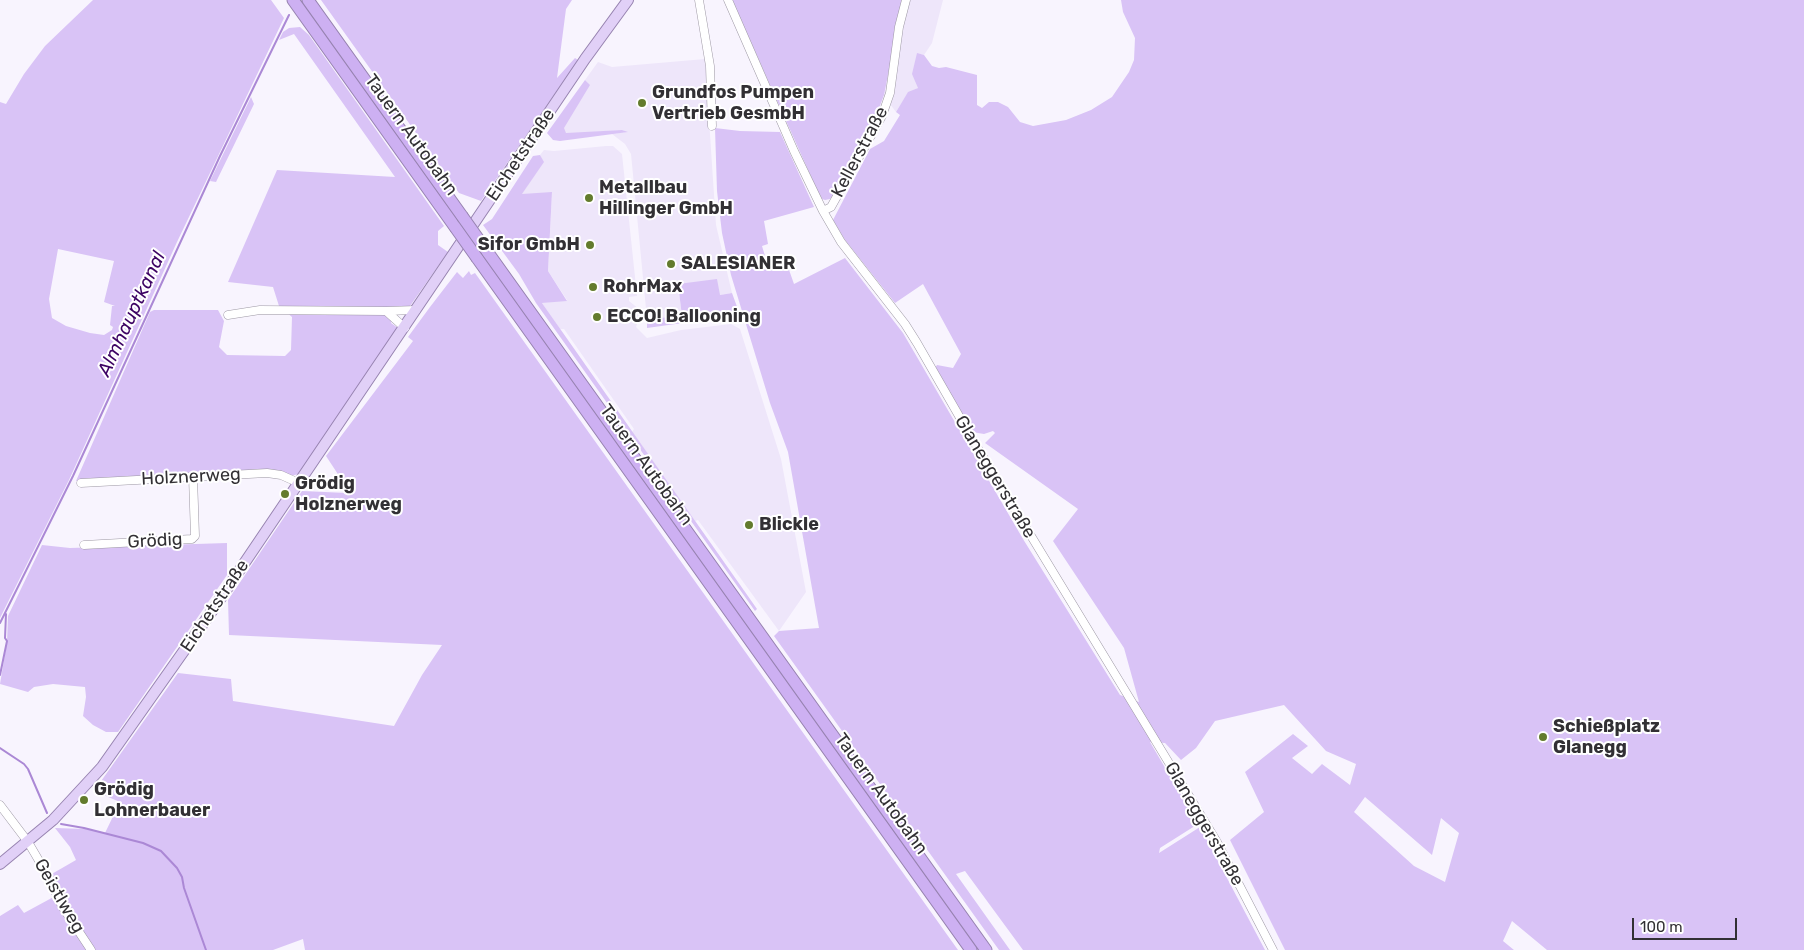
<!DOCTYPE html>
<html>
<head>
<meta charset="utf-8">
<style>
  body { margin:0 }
  #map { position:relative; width:1804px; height:950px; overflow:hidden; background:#f8f4fe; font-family:Rubik,sans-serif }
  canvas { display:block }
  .scale { position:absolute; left:1632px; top:918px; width:105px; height:22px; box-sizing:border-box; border:2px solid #323034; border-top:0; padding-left:6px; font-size:15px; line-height:18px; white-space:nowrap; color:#323034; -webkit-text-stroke:4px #fff; paint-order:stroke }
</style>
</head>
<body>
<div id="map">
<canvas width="1804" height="950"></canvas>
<div class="scale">100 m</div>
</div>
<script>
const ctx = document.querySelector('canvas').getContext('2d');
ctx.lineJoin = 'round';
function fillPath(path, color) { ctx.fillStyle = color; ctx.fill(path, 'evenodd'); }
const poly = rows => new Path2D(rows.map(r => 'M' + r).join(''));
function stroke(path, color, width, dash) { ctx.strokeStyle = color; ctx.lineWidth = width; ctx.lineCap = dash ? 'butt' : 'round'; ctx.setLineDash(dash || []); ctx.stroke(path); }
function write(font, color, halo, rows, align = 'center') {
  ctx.font = font + ' Rubik,sans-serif'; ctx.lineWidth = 4; ctx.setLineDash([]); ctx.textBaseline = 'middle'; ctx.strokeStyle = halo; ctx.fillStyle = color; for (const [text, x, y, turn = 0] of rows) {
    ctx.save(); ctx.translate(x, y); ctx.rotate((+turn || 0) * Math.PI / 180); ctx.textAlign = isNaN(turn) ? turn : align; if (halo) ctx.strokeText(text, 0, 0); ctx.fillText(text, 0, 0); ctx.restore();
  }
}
fillPath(poly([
  [903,0,943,0,932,43,924,55,917,54,918,88,908,93,896,112,884,96],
  [705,59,716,225,732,293,720,295,678,284,682,316,647,319,631,154,625,144,612,134,626,132,622,130,566,134,563,128,589,85,585,80,598,62,612,67],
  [606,146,613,146,622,154,637,296,629,297,629,301,639,309,638,321,636,327,647,338,681,330,731,324,740,329,781,459,806,592,779,631,698,520,695,521,632,432,634,429,564,329,560,329,542,303,567,300,548,271,552,193,521,195,543,162,540,155,544,150,554,151]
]), '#eee6fa');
fillPath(poly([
  [93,0,271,0,284,18,177,242,69,480,0,618,0,102,6,104,24,74,45,46],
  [58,249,114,261,104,302,115,306,112,306,110,325,113,327,112,330,104,335,90,333,66,326,52,318,49,299],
  [321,0,572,0,566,9,557,78,575,58,578,60,481,201,459,193],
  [732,0,903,0,884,95,878,111,838,188,830,199,825,200,822,199,817,190],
  [1121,0,1804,0,1804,950,1547,950,1512,921,1503,941,1514,950,1285,950,1230,840,1264,812,1245,772,1293,734,1308,746,1292,758,1312,774,1322,764,1350,785,1356,764,1326,751,1284,705,1215,721,1196,748,1181,760,1165,743,1150,742,1198,824,1160,848,1159,853,1200,827,1265,950,1023,950,965,871,956,874,1010,950,999,950,774,636,779,631,819,628,788,452,770,403,731,275,722,233,717,191,715,128,740,131,780,132,814,207,764,221,768,244,762,246,769,269,788,267,794,284,845,258,903,333,1023,539,1120,695,1139,702,1124,648,1053,541,1078,509,985,443,995,433,993,431,984,434,972,432,935,368,937,365,953,368,961,354,923,284,895,303,845,240,833,220,870,149,884,141,900,115,896,112,908,92,918,88,912,74,917,53,924,55,932,66,939,68,946,67,977,75,977,105,982,108,989,102,998,102,1008,107,1020,122,1033,126,1066,120,1091,110,1112,97,1129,72,1134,60,1135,38,1123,12],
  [1365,797,1432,855,1441,818,1459,833,1445,882,1414,866,1354,812],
  [300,27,309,35,444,226,438,231,438,245,448,252,410,306,399,306,391,323,398,328,299,474,290,476,274,472,76,481,150,312,154,310,218,310,224,321,219,347,227,355,285,356,291,350,292,317,279,306,273,287,228,282,277,170,395,177,294,34,279,40,283,32,289,28],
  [585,80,590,85,564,128,566,133,622,130,628,132,560,141,553,140,547,133],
  [251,97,254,104,216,182,210,181],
  [540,155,544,162,522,194,552,192,548,271,567,301,542,303,757,609,755,611,536,303,519,274,483,225,492,219,533,156],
  [469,271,471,275,475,273,958,950,305,950,303,939,273,950,0,950,0,916,18,905,24,913,59,894,50,875,76,860,70,847,55,828,86,829,105,833,120,802,94,791,178,673,231,679,233,701,394,726,422,675,442,645,229,635,228,600,302,491,347,493,349,491,326,456,413,341,408,337,430,307,457,272,463,278],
  [717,279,720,295,732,293,740,315,647,328,647,319,682,316,678,284],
  [227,543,227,575,118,732,106,732,93,725,83,716,86,697,85,687,53,684,34,687,28,692,0,684,7,642,8,616,42,545,70,548]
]), '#d9c3f6');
stroke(poly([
  [0,623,73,476,220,156,289,15],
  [0,675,7,641,5,638,6,614],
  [0,748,24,764,28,769,47,813],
  [61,824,84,828,143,843,161,851,177,868,182,877,184,888,206,950]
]), '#ab88d5', 2);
const minor = poly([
  [699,0,710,66,712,126],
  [728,0,794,151,823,211,841,242,905,324,917,343,974,442,1217,842,1273,950],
  [823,211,831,207,882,116,890,93,899,27,906,0],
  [386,311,416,310],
  [228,315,260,310,386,311,405,328],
  [81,483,267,473,281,475,299,483],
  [84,545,192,539,195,536,193,477],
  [0,805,28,842,48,876,62,906,91,950]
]);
const major = poly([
  [0,864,53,820,102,767,212,611,585,59,628,0]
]);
const highway = poly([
  [293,0,455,227],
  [308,0,462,216],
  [484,247,986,950],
  [477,258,971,950]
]);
stroke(minor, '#9d98a4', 9);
stroke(major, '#9783b0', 12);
stroke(highway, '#9783b0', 13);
stroke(minor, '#fff', 8);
stroke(major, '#e1d0f7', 10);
stroke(highway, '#cdb0f2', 11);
const highwayBridge = poly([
  [462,216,484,247],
  [455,227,477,258]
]);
stroke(highwayBridge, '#9783b0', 13, []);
stroke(highwayBridge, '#cdb0f2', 11);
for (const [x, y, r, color] of [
  [642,103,5,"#637b2d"],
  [589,198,5,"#637b2d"],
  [590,245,5,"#637b2d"],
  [671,264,5,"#637b2d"],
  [593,287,5,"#637b2d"],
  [597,317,5,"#637b2d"],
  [285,494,5,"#637b2d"],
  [749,525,5,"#637b2d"],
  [1543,737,5,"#637b2d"],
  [84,800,5,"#637b2d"]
]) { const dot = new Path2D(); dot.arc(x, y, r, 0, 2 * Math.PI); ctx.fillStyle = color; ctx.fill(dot); stroke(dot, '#fff', 2); }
write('bold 18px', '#323034', '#fff', [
  ["Grundfos Pumpen",652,93],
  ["Vertrieb GesmbH",652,114],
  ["Metallbau",599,188],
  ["Hillinger GmbH",599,209],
  ["Sifor GmbH",580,245,"right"],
  ["SALESIANER",681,264],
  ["RohrMax",603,287],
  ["ECCO! Ballooning",607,317],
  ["Grödig",295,484],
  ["Holznerweg",295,505],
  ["Blickle",759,525],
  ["Schießplatz",1553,727],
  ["Glanegg",1553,748],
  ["Grödig",94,790],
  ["Lohnerbauer",94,811]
], 'left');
write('18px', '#323034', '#fff', [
  ["Tauern Autobahn",411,135,54],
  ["Kellerstraße",860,152,-62],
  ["Eichetstraße",521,155,-56],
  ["Tauern Autobahn",646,465,54],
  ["Holznerweg",191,477,-3],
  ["Glaneggerstraße",995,477,59],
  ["Grödig",155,541,-3],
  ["Eichetstraße",215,606,-56],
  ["Tauern Autobahn",881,794,54],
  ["Glaneggerstraße",1204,824,60],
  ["Geistlweg",59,896,60]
]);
write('italic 19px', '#3d0364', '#fff', [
  ["Almhauptkanal",132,314,-65]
]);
</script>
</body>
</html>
